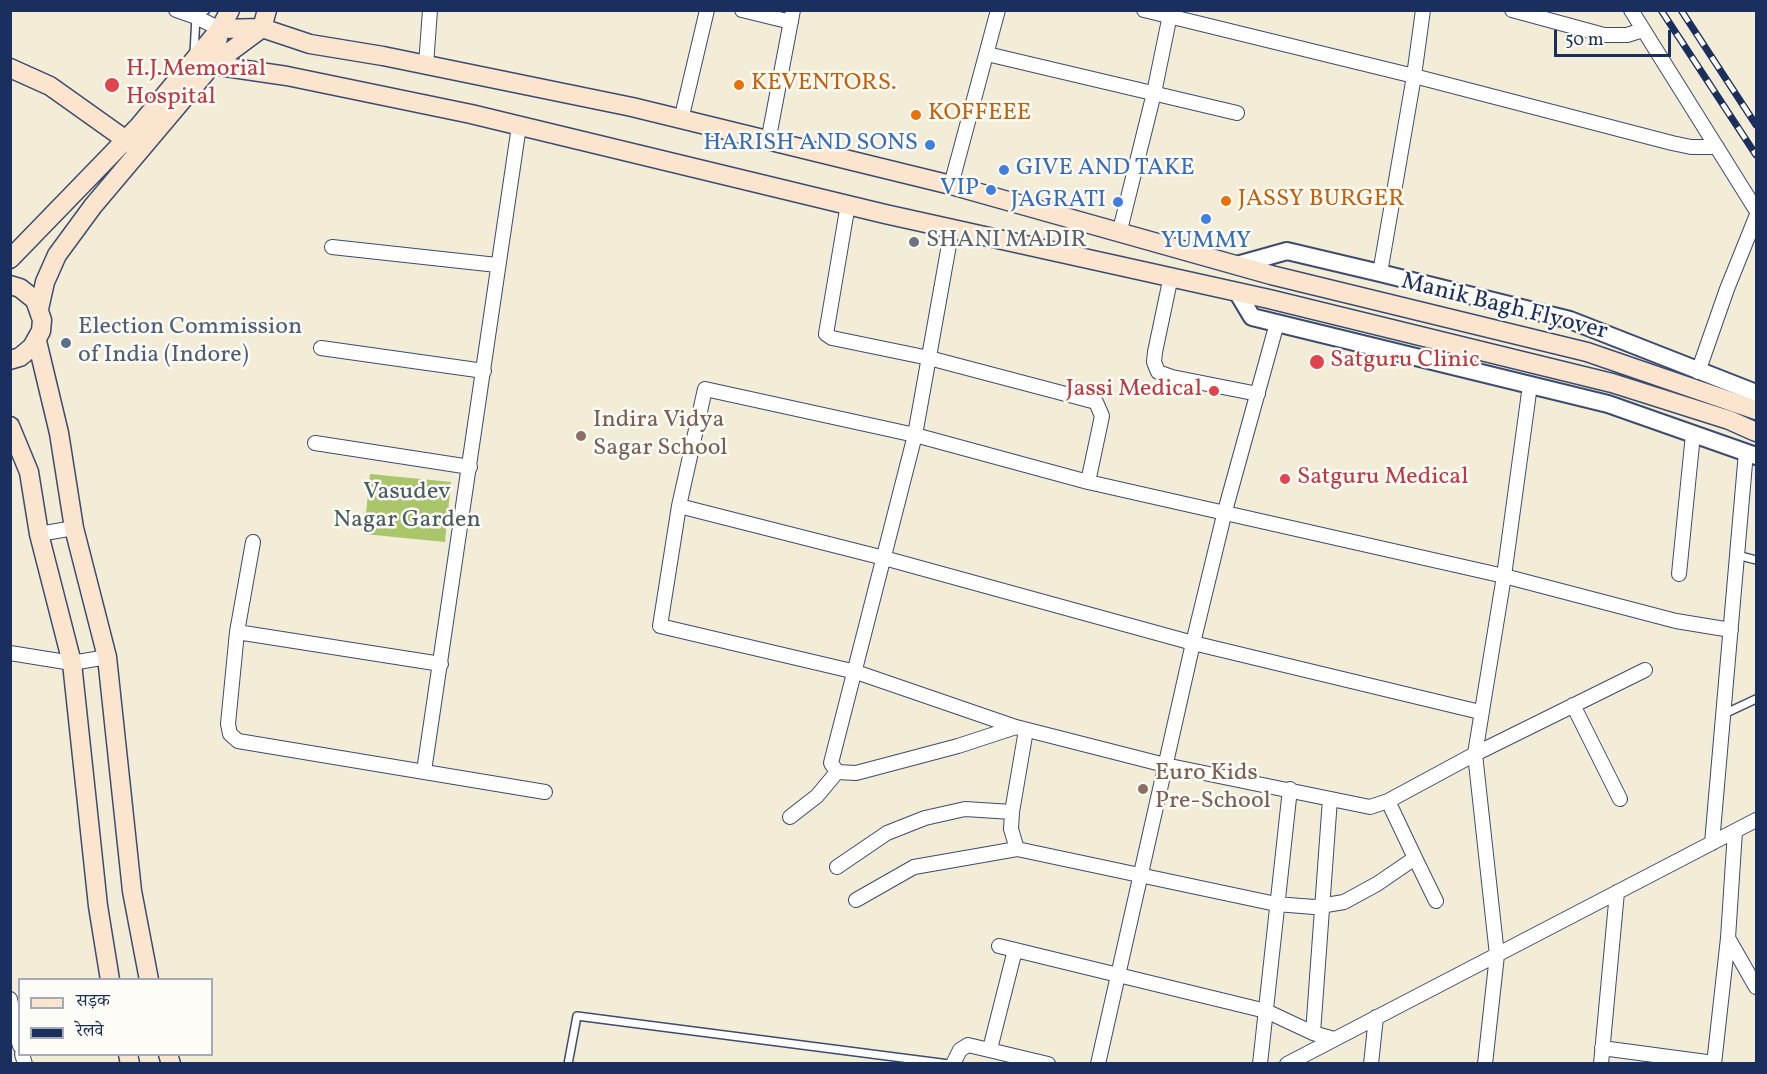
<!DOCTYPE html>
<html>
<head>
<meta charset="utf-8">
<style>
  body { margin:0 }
  #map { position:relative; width:1767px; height:1074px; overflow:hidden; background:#f3edd8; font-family:Vollkorn,"Noto Serif Devanagari",serif }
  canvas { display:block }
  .frame { position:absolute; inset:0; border:12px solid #1b2f5e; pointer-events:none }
  .legend { position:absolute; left:18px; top:978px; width:195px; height:78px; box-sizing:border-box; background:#fdfcf7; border:2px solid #a3aaba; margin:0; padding:8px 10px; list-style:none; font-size:18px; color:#1b2f5e }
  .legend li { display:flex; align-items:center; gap:12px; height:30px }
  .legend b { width:30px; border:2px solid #a3aaba }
  .scale { position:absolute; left:1554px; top:30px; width:117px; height:27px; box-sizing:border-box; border:3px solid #1b2f5e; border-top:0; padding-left:8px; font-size:18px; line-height:21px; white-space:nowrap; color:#1b2f5e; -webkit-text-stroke:4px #fdfcf7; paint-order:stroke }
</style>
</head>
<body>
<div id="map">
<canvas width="1767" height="1074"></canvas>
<div class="frame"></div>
<ul class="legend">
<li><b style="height:8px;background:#fbe5cf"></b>सड़क</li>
<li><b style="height:8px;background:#1b2f5e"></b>रेलवे</li>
</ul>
<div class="scale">50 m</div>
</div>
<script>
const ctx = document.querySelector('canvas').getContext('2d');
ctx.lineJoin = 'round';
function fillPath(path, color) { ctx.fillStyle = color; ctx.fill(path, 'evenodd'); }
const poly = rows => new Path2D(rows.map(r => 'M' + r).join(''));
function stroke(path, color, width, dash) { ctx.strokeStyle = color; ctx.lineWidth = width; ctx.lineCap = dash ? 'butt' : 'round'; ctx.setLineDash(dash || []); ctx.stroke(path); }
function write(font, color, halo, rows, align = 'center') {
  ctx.font = font + ' Vollkorn,serif'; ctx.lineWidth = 5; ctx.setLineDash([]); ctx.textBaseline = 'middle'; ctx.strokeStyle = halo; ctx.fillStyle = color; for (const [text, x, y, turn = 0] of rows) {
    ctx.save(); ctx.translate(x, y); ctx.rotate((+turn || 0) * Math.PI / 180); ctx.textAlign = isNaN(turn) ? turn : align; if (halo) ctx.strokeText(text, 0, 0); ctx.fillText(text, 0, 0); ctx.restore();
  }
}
fillPath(poly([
  [370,474,451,482,445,542,364,534]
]), '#abc56b');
const service = poly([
  [194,53,196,17,206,10],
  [1737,555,1756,560],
  [1724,714,1756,699],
  [568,1064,577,1016,949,1064]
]);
const minor = poly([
  [176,10,196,17,220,29],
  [742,10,791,22],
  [1144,10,1414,76,1672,143,1691,147,1717,147],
  [1512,10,1604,35,1627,35,1643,30],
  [1631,10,1756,210],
  [987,54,1237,113],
  [426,65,430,10],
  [681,120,707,10],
  [768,142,793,10],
  [951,185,998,10],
  [848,204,826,334,832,338,929,358,1096,402,1102,416,1088,482],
  [952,228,915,435,831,763,837,772,856,773,958,746,1016,727],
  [1120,230,1154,93,1171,10],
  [332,247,497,265],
  [1380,273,1414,76,1423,10],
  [1171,276,1155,352,1154,362,1158,372,1172,377,1258,394],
  [321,348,484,371],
  [1698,372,1727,289,1756,217],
  [315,443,470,467],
  [679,506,884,558,1193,643,1480,712],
  [39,534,74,528],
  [253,542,237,632,228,724,230,734,238,741,545,792],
  [1679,574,1693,434],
  [237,632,441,664],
  [10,653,72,663,107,657],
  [1645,670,1475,754,1388,801,1370,807,1165,765,1016,727,856,672,660,626,679,506,705,389,915,435,1088,482,1504,576,1676,621,1731,630],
  [1573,705,1620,799],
  [1026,730,1012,812,1011,829,1017,849,1276,904,1314,907,1344,902,1377,884,1415,858,1388,801],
  [424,771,519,126],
  [790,817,817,796,837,772],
  [1712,843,1746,452],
  [1415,858,1436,901],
  [837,867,887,833,925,818,965,809,1012,812],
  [856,900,914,867,1017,849],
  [1728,938,1756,987],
  [999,946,1266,1011,1313,1033,1334,1039],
  [10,999,20,1046],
  [1313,1033,1330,799],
  [1602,1048,1714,1063],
  [990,1049,1015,950],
  [22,1054,25,1064],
  [953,1064,960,1050,968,1045,1048,1064],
  [1098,1064,1193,643,1225,511,1277,323],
  [1260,1064,1290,789],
  [1287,1064,1756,820],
  [1371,1064,1376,1017],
  [1485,1064,1497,955,1475,754,1504,576,1530,385],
  [1601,1064,1617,892],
  [1714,1064,1728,938,1735,831]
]);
const tertiary = poly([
  [1237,265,1287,251,1380,273,1570,320,1756,393],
  [1237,292,1252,317,1608,404,1756,456],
  [10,1037,20,1035]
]);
const secondary = poly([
  [212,65,220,29,262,28,310,44,383,56,632,107,951,185,1271,275,1587,352,1756,410],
  [212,65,287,76,471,114,885,214,1269,299,1612,383,1729,420,1756,432],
  [10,68,50,86,133,145],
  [10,259,139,126,220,29,230,10],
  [10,285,20,288,35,300,42,320,41,331,32,347,20,357,10,360],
  [39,309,45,282,57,255,93,206,212,65,262,28,267,10],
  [37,341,59,433,74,528,107,657,132,891,149,980],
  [10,426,29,472,39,534,72,663,98,906,110,980],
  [128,1054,130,1064],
  [168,1054,171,1064]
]);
stroke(service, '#3b4c70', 10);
stroke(minor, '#3b4c70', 16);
stroke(tertiary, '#3b4c70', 20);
stroke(secondary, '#3b4c70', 21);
stroke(service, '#fff', 7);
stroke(minor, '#fff', 14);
stroke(tertiary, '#fff', 16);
stroke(secondary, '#fbe5cf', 18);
const rail = poly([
  [1661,10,1756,155],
  [1681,10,1756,125]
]);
stroke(rail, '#1b2f5e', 7);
stroke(rail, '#fdfcf7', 4.5, [14]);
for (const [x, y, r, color] of [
  [112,85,8,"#e0444e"],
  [739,85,6,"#e8710a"],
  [916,115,6,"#e8710a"],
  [930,145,6,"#3f7fe0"],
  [1004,170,6,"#3f7fe0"],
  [991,190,6,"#3f7fe0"],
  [1226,201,6,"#e8710a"],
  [1118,202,6,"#3f7fe0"],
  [1206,219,6,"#3f7fe0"],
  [914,242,6,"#6b7280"],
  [66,343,6,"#5c6f8a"],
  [1317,362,8,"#e0444e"],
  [1214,391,6,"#e0444e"],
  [581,436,6,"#8d6e63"],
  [1285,479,6,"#e0444e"],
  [1143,789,6,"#8d6e63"]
]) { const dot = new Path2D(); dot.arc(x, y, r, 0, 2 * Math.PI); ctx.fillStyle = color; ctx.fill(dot); stroke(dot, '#fdfcf7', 2); }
write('24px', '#be3a42', '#fdfcf7', [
  ["H.J.Memorial",126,71],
  ["Hospital",126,99],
  ["Satguru Clinic",1330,362],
  ["Jassi Medical",1202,391,"right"],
  ["Satguru Medical",1297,479]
], 'left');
write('24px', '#c56008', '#fdfcf7', [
  ["KEVENTORS.",751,85],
  ["KOFFEEE",928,115],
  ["JASSY BURGER",1238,201]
], 'left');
write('24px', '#366cbe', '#fdfcf7', [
  ["HARISH AND SONS",918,145],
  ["GIVE AND TAKE",1016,170,"left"],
  ["VIP",979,190],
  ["JAGRATI",1106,202],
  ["YUMMY",1206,243,"center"]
], 'right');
write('24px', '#5b616d', '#fdfcf7', [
  ["SHANI MADIR",926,242]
], 'left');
write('24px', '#1b2f5e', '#fdfcf7', [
  ["Manik Bagh Flyover",1504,308,14]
]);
write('24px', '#4e5e75', '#fdfcf7', [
  ["Election Commission",78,329],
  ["of India (Indore)",78,357]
], 'left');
write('24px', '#785e54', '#fdfcf7', [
  ["Indira Vidya",593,422],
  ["Sagar School",593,450],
  ["Euro Kids",1155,775],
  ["Pre-School",1155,803]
], 'left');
write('24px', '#465c62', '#fdfcf7', [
  ["Vasudev",407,494],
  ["Nagar Garden",407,522]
]);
</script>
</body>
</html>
